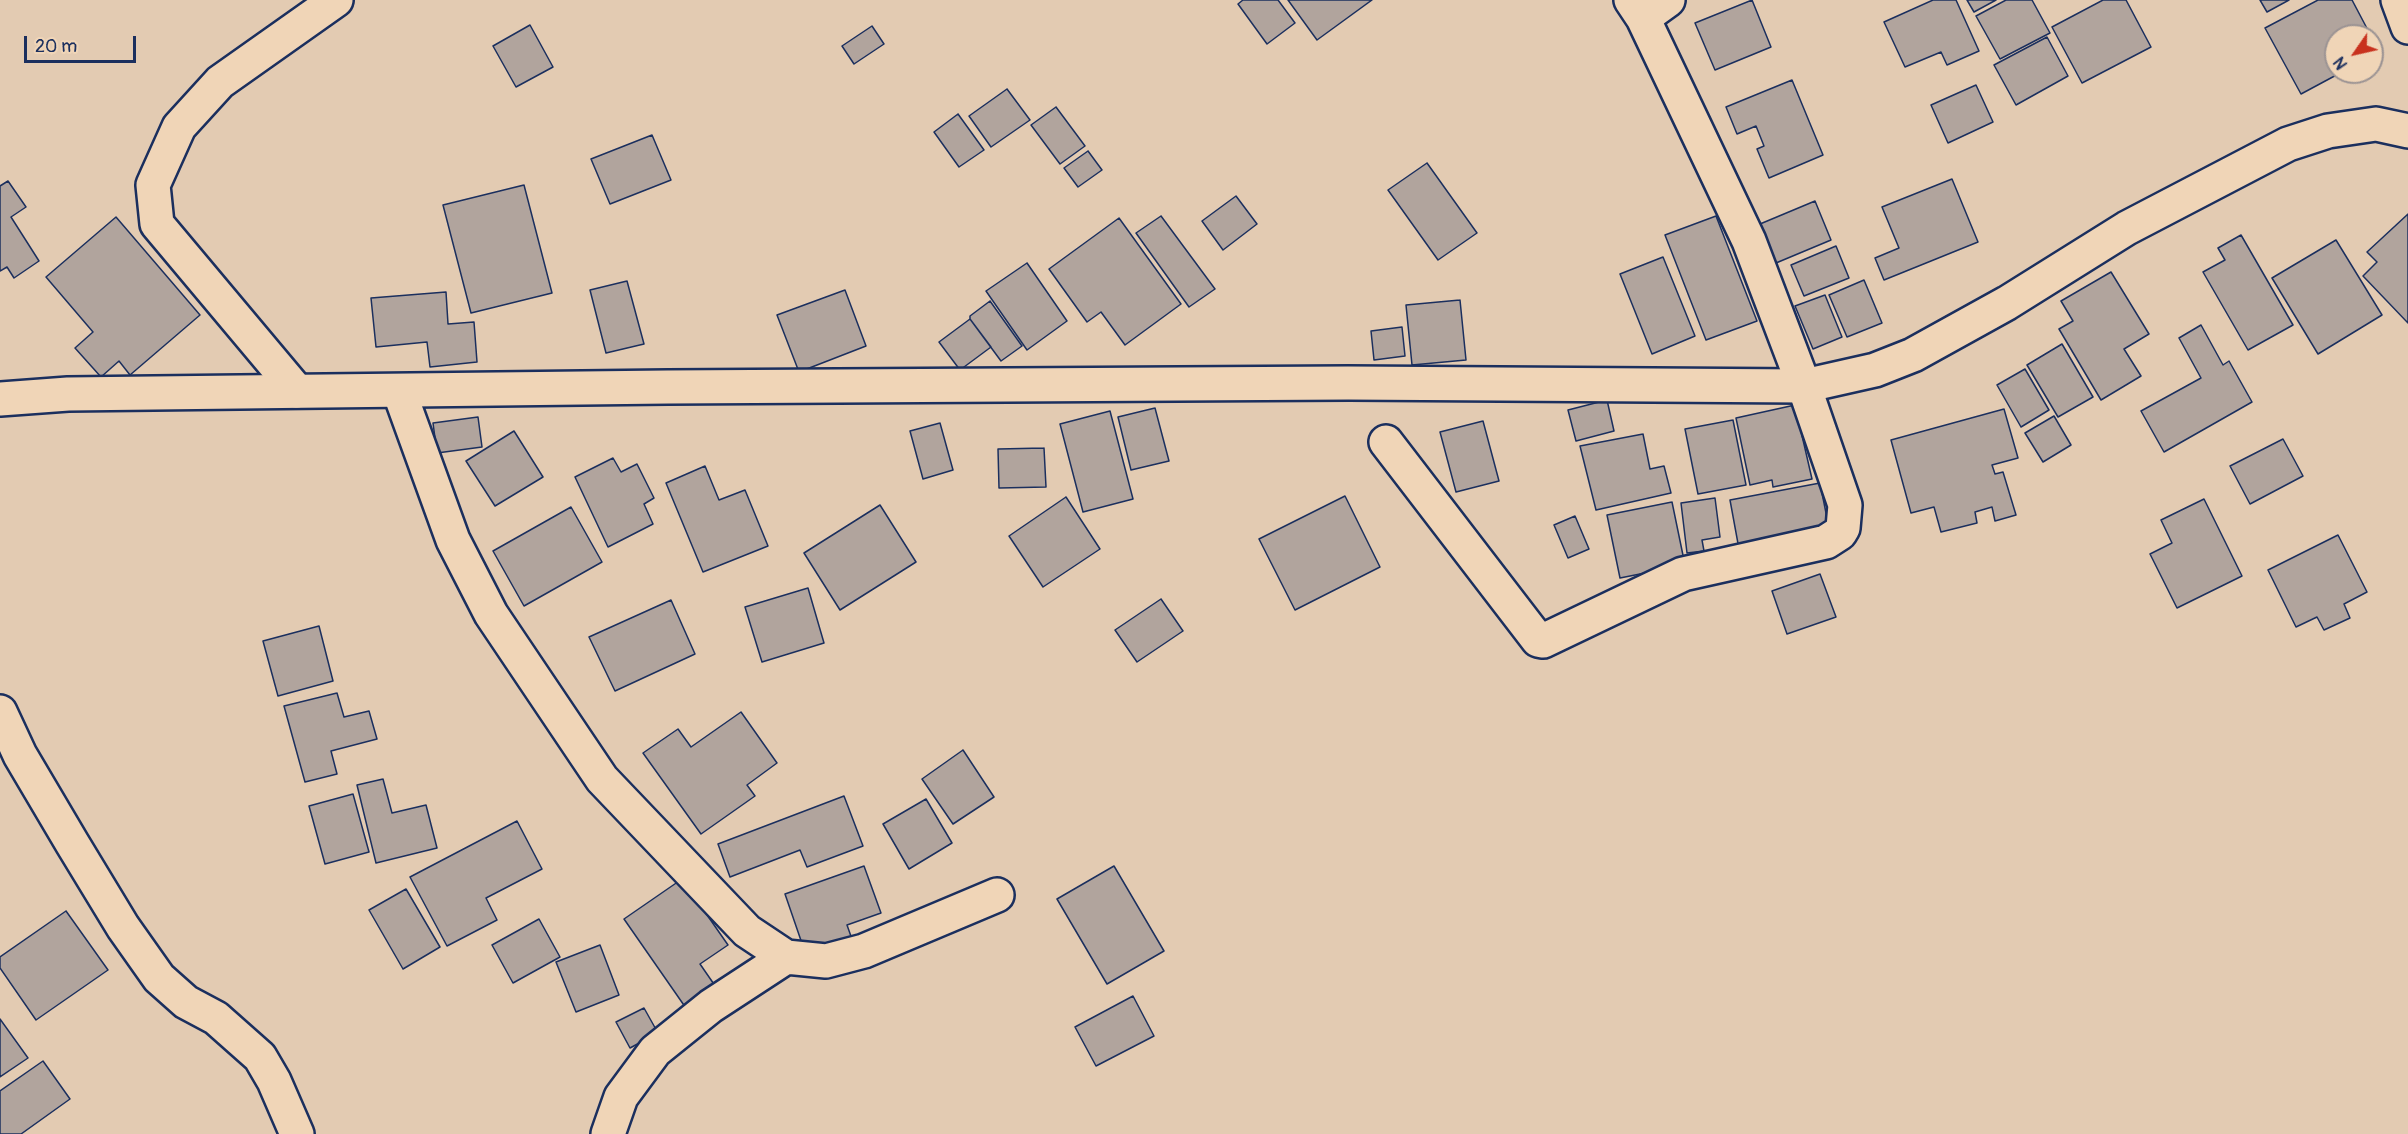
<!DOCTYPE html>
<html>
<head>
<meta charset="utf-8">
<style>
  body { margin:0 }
  #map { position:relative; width:2408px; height:1134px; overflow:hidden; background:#e3cbb2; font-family:Pangolin,sans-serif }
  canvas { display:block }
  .north { position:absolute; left:2324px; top:24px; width:60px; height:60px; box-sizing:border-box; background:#f0d5b7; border:2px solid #9b9393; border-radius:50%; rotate:236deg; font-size:16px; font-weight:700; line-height:24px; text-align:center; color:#1b2f5e }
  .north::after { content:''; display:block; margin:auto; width:21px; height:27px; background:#c8321e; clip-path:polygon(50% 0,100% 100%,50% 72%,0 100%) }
  .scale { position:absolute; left:24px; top:36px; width:112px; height:27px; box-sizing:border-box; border:3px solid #1b2f5e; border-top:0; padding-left:8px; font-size:18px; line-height:21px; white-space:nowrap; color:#1b2f5e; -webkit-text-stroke:4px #f0d5b7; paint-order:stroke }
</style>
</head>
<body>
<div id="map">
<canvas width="2408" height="1134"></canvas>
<div class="north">N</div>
<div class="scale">20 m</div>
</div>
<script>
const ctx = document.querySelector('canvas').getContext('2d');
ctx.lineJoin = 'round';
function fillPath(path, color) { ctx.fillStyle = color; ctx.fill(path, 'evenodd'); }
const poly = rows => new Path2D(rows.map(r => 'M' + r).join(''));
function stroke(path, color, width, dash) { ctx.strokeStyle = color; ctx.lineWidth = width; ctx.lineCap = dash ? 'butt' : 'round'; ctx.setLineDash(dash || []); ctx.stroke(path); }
const building = poly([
  [1243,0,1278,0,1295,23,1267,44,1238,4,1243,0],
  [1288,0,1372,0,1317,40,1288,0],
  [1752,0,1771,47,1715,70,1695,23,1752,0],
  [1933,0,1956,0,1979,51,1947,65,1941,52,1905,67,1884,22,1933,0],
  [1967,0,1996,0,1974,12,1967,0],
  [2006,0,2032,0,2050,33,2000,59,1976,16,2006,0],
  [2103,0,2126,0,2151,47,2082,83,2052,27,2103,0],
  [2260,0,2289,0,2267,12,2260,0],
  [2318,0,2352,0,2371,36,2336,36,2336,72,2342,72,2301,94,2265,28,2318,0],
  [530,25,553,67,516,87,493,46,530,25],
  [872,26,884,44,854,64,842,46,872,26],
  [2047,37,2068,76,2016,105,1994,65,2047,37],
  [2372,37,2380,52,2372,56,2372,37],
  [1792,80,1823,155,1769,178,1757,149,1764,146,1756,126,1737,134,1726,107,1792,80],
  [1976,85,1993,122,1948,143,1931,105,1976,85],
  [1007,89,1030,120,991,147,969,116,1007,89],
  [1056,107,1085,146,1060,164,1031,125,1056,107],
  [958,114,984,150,959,167,934,132,958,114],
  [652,135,671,180,610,204,591,159,652,135],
  [1088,151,1102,170,1078,187,1064,168,1088,151],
  [1427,163,1477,233,1438,260,1388,190,1427,163],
  [1952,179,1978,242,1884,280,1875,258,1899,248,1882,207,1952,179],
  [8,181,26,207,11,217,39,261,14,278,7,267,0,271,0,186,8,181],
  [524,185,552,293,471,313,443,205,524,185],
  [1236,196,1257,224,1223,250,1202,221,1236,196],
  [1815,201,1831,240,1776,263,1760,224,1815,201],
  [2408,214,2408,323,2363,276,2377,262,2367,252,2408,214],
  [1161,216,1215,289,1189,307,1136,233,1161,216],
  [1716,216,1757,321,1706,340,1665,235,1716,216],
  [116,217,200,315,130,375,119,361,101,377,75,348,93,332,46,277,116,217],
  [1119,218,1181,304,1125,345,1101,312,1087,322,1049,269,1119,218],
  [2241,235,2293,325,2248,350,2203,272,2225,260,2218,248,2241,235],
  [2336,240,2382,315,2318,354,2272,278,2336,240],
  [1836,246,1849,278,1804,296,1791,265,1836,246],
  [1663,257,1695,336,1652,354,1620,274,1663,257],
  [1027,263,1067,321,1027,350,986,291,1027,263],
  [2111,272,2149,334,2124,349,2141,376,2101,400,2059,329,2073,321,2061,301,2111,272],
  [1864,280,1882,323,1847,337,1829,295,1864,280],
  [627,281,644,344,606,353,590,290,627,281],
  [845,290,866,346,799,372,777,315,845,290],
  [446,292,448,324,474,322,477,362,430,367,427,342,376,347,371,298,446,292],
  [1825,295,1842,337,1813,349,1795,306,1825,295],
  [1460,300,1466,360,1412,365,1406,305,1460,300],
  [990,301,1022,346,1001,361,970,319,970,316,990,301],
  [970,319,991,347,960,370,939,342,970,319],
  [2201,325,2223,365,2229,361,2252,402,2164,452,2141,411,2201,378,2179,338,2201,325],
  [1402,327,1405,356,1374,360,1371,331,1402,327],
  [2062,344,2093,397,2058,417,2027,365,2062,344],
  [2025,369,2049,410,2021,427,1997,385,2025,369],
  [1607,400,1614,431,1576,441,1568,410,1607,400],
  [1795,405,1812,479,1773,487,1772,480,1750,485,1736,418,1795,405],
  [1155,408,1169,461,1131,470,1118,417,1155,408],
  [2004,409,2018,458,1992,465,1995,474,2003,472,2016,515,1995,521,1992,507,1975,512,1977,523,1941,532,1934,507,1911,513,1891,440,2004,409],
  [1110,411,1133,499,1083,512,1060,424,1110,411],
  [2054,416,2071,445,2043,462,2025,433,2054,416],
  [478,417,482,447,437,453,433,423,478,417],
  [1733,420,1746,485,1698,494,1685,429,1733,420],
  [1483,421,1499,481,1456,492,1440,432,1483,421],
  [940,423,953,470,923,479,910,431,940,423],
  [514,431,543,477,495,506,466,461,514,431],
  [1643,434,1650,469,1664,466,1671,493,1596,510,1580,446,1643,434],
  [2283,439,2303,476,2250,504,2230,466,2283,439],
  [1044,448,1046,487,999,488,998,449,1044,448],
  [613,458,621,472,637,464,654,498,644,504,653,524,608,547,575,477,613,458],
  [705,466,719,500,745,490,768,546,703,572,666,483,705,466],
  [1820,483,1830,533,1739,549,1730,500,1820,483],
  [1345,496,1380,567,1295,610,1259,539,1345,496],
  [1066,497,1100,549,1043,587,1009,536,1066,497],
  [1715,498,1720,537,1702,540,1704,551,1687,553,1681,503,1715,498],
  [2204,499,2242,576,2177,608,2150,554,2172,543,2161,520,2204,499],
  [1672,502,1685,565,1620,578,1607,515,1672,502],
  [880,505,916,562,840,610,804,553,880,505],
  [571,507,602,562,524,606,493,551,571,507],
  [1575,516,1589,549,1568,558,1554,525,1575,516],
  [2338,535,2367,592,2344,604,2350,618,2324,630,2317,617,2296,627,2268,570,2338,535],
  [1820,574,1836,617,1787,634,1772,591,1820,574],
  [808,588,824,643,762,662,745,607,808,588],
  [1161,599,1183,631,1137,662,1115,630,1161,599],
  [671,600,695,654,615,691,589,637,671,600],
  [319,626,333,681,278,696,263,641,319,626],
  [337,693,344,717,369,711,377,739,331,751,337,774,305,782,284,706,337,693],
  [741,712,777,763,747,785,755,796,701,834,643,753,678,729,691,747,741,712],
  [963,750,994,797,953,824,922,779,963,750],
  [383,779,392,813,426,805,437,848,376,863,357,785,383,779],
  [353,794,369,852,325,864,309,806,353,794],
  [844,796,863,846,807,867,800,850,730,877,718,844,844,796],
  [926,799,952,843,909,869,883,824,926,799],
  [517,821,542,869,486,898,497,920,447,946,410,877,517,821],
  [864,866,881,913,847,925,853,942,807,958,785,894,864,866],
  [1114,866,1164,951,1107,984,1057,899,1114,866],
  [682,879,728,945,700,964,718,990,688,1011,624,919,682,879],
  [406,889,440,947,403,969,369,910,406,889],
  [66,911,108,970,36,1020,0,968,0,957,66,911],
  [539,919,560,957,513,983,492,945,539,919],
  [600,945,619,995,576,1012,556,962,600,945],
  [1133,996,1154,1036,1096,1066,1075,1027,1133,996],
  [644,1008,658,1033,630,1048,616,1022,644,1008],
  [0,1019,28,1058,0,1077,0,1019],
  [43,1061,70,1099,21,1134,0,1134,0,1091,43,1061]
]);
fillPath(building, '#b1a49d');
stroke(building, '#1b2f5e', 1.5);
const minor = poly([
  [2398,0,2408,27],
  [1643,18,1668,0],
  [297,391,157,224,153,185,179,127,220,82,336,0],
  [399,391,453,540,491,614,602,779,747,931,786,957,826,961,864,951,997,895],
  [1386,442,1538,640,1543,641,1683,574,1826,542,1840,533,1843,528,1845,505,1804,386,1749,241,1643,18,1631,0],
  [0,712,20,755,72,843,123,927,159,978,186,1002,216,1018,260,1057,274,1081,297,1134],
  [608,1134,621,1097,655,1051,711,1006,786,957]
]);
const tertiary = poly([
  [0,399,68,394,668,387,1348,383,1804,386,1875,370,1913,355,2007,303,2127,228,2288,144,2328,131,2376,124,2408,131]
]);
stroke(minor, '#1b2f5e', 38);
stroke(tertiary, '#1b2f5e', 38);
stroke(minor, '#f0d5b7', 33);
stroke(tertiary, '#f0d5b7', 33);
</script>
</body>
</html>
